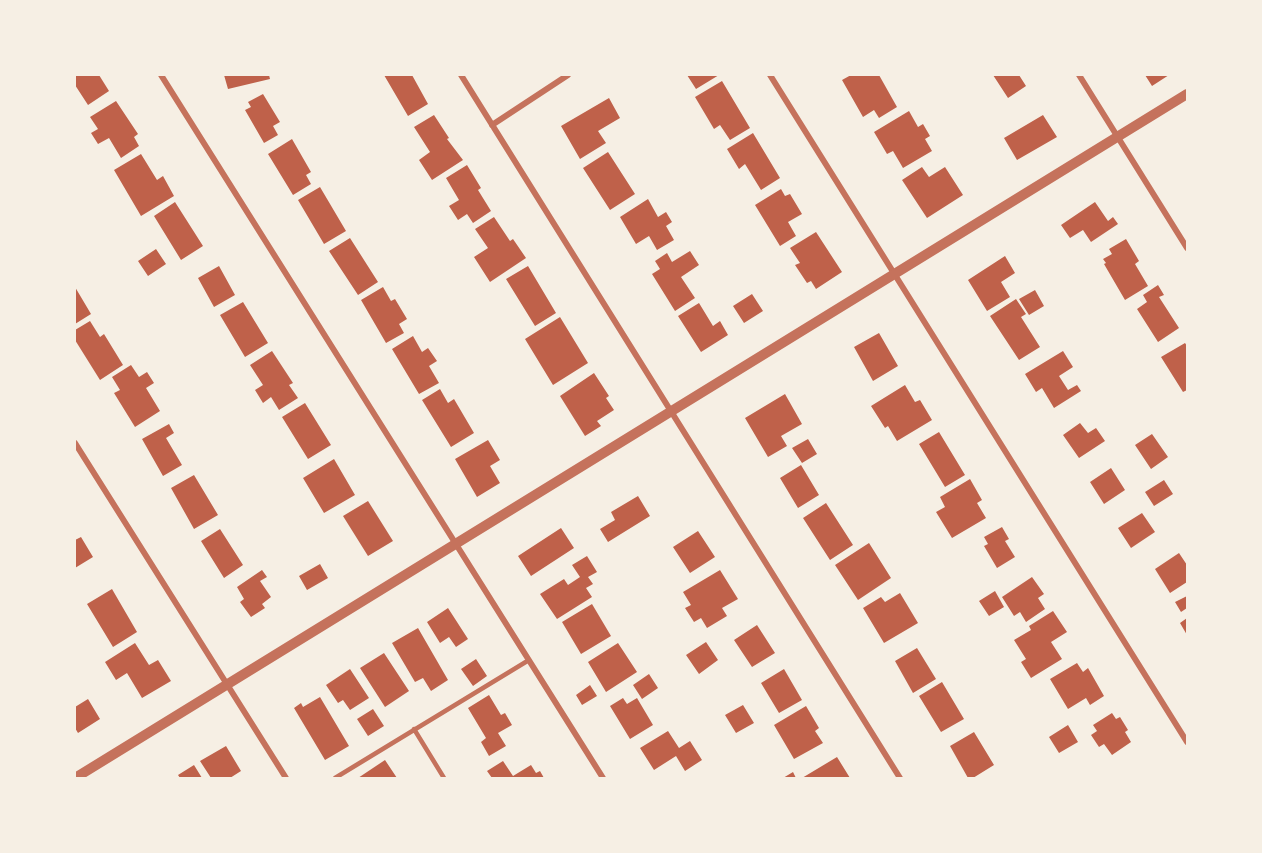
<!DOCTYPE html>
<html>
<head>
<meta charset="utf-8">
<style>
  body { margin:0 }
  #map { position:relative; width:1262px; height:853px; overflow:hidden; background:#f6efe4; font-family:Commissioner,sans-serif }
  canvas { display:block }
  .frame { position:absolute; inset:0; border:76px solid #f6efe4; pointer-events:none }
</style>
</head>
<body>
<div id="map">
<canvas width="1262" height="853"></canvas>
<div class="frame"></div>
</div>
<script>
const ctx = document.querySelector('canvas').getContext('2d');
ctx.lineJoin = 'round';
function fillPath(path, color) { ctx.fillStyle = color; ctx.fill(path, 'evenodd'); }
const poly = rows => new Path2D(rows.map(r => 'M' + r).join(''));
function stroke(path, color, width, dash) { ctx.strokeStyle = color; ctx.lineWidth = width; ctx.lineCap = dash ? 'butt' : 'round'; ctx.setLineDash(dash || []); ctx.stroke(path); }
fillPath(poly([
  [75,75,99,75,109,91,88,105,75,85],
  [224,75,269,75,270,79,228,89],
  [384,75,412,75,428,104,408,116],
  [687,75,719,75,696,89],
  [851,75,879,75,897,107,879,118,874,110,863,117,842,80],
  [993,75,1019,75,1026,86,1008,98],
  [1145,75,1169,75,1152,86],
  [722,81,750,128,730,140,720,125,714,129,695,97],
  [263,94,280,122,273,126,278,135,264,143,245,110,251,107,248,102],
  [609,98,620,118,598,131,606,143,580,159,561,126],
  [116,101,138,134,134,137,139,146,121,158,109,138,98,144,91,133,98,129,90,117],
  [909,111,918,127,923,124,930,136,925,139,932,151,903,168,893,151,887,154,874,132],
  [434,115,449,138,447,139,463,160,432,180,419,160,430,152,414,127],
  [1043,115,1057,137,1017,160,1004,138],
  [753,133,780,178,761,190,745,164,739,169,727,149],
  [292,139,311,172,306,175,311,184,293,195,268,154],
  [608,152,635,194,610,210,583,168],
  [141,154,157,180,163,176,174,196,141,216,114,170],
  [467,165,481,188,478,190,491,211,473,223,467,214,458,220,449,206,459,200,446,178],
  [922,167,929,177,945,167,963,195,927,218,902,180],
  [320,187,346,231,324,244,298,200],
  [781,189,785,196,790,194,802,214,788,222,796,236,780,246,755,205],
  [648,199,658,217,666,212,672,222,666,226,674,240,657,250,649,236,636,244,620,217],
  [175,202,203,246,181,260,154,216],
  [1095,202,1108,221,1113,217,1118,224,1091,242,1083,230,1070,238,1061,225],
  [494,217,510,241,513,239,526,258,490,282,474,257,488,248,475,229],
  [816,232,842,272,816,289,811,281,807,283,795,265,800,263,790,248],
  [350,238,378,282,358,295,329,251],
  [1126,239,1139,261,1135,264,1148,286,1125,300,1104,264,1106,263,1103,259,1112,254,1109,249],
  [156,249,166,264,148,276,138,261],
  [690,251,699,265,681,277,695,298,675,311,652,274,660,269,655,261,667,253,672,262],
  [1005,256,1015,273,1001,282,1010,297,987,311,968,280],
  [219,266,235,295,214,307,198,278],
  [528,266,556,313,535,326,506,279],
  [1158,285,1164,295,1159,297,1179,328,1158,342,1137,309,1147,302,1143,295],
  [75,287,91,314,75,324],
  [383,287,391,301,395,299,407,319,399,324,404,333,386,343,361,300],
  [1035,290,1044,306,1029,315,1019,299],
  [752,294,763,311,744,323,733,306],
  [1016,299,1026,314,1021,317,1040,347,1019,360,990,316],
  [243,302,268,343,245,357,220,315],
  [699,303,713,326,720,321,728,335,701,352,678,316],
  [560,317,588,363,553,385,525,339],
  [90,321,100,337,104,334,123,365,100,380,75,340,75,330],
  [879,333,898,366,873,381,854,347],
  [413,336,422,352,428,348,437,361,429,366,439,383,419,394,392,349],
  [1185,343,1187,346,1187,390,1183,392,1161,357],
  [272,351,293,383,289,385,298,398,279,410,271,397,263,403,255,390,263,385,250,365],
  [1063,351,1073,367,1059,376,1068,390,1077,385,1081,391,1054,408,1042,388,1036,392,1025,374],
  [131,365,139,377,147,372,154,383,146,388,160,411,135,427,114,393,120,390,112,377],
  [594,373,609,396,606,398,614,410,597,421,601,426,585,436,560,396],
  [905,385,915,402,920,400,932,420,897,441,888,426,885,428,871,406],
  [440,389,448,403,454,399,474,433,451,447,422,400],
  [785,394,802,424,781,436,787,446,768,457,745,418],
  [305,403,331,445,308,459,282,417],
  [1080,423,1088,433,1096,428,1105,441,1079,458,1063,435],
  [169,424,174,433,166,438,182,465,163,476,142,439],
  [939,432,965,475,945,487,919,444],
  [1152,434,1168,457,1151,469,1135,445],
  [808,439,817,454,802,463,792,448],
  [488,440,500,460,490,466,500,483,477,497,455,459],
  [334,459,355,495,324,513,303,478],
  [801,465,819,495,798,508,780,478],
  [1111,468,1125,490,1104,504,1090,482],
  [194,475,218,515,194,529,171,488],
  [970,479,982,500,977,503,986,518,952,538,936,512,945,507,940,497],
  [1164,480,1173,494,1154,506,1145,492],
  [638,496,650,516,608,542,600,529,615,520,611,512],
  [368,501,393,541,368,556,343,516],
  [826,503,853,545,830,560,803,518],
  [1142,513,1155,532,1131,548,1118,528],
  [1002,527,1009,539,1005,541,1015,557,997,568,984,546,988,544,984,537],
  [561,528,574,548,531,576,518,556],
  [220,529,243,565,224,578,201,541],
  [698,531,715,557,690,573,673,547],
  [81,537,93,557,75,568,75,540],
  [869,543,891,578,858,600,835,565],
  [1179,553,1187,565,1187,582,1170,593,1155,569],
  [587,556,597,572,588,577,593,584,586,588,592,597,557,619,540,594,564,579,568,585,580,577,572,565],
  [320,564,328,578,307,590,299,576],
  [262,570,267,577,260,581,271,597,262,604,265,608,251,617,240,602,244,599,237,587],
  [720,570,738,599,722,608,727,616,707,628,701,618,694,622,685,608,691,605,683,592],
  [1032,577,1044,594,1038,598,1045,609,1026,622,1020,612,1014,616,1002,597],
  [112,589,137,632,113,647,87,604],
  [995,591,1004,607,989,616,979,601],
  [900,593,918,623,884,643,863,608,881,597,885,602],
  [1187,596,1187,608,1181,612,1175,602],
  [592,604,611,636,581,654,562,622],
  [448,608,468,639,456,647,449,637,440,643,427,622],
  [1053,611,1067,632,1051,642,1062,659,1031,678,1021,662,1026,659,1014,640,1031,630,1029,626],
  [1187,618,1187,635,1180,623],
  [757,625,775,653,752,667,734,640],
  [418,628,448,680,431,691,423,678,415,682,392,643],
  [706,642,718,660,699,674,686,655],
  [135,643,149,665,158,660,171,681,142,698,127,673,116,680,105,662],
  [618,643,637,672,606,692,588,662],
  [917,648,936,679,913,693,895,661],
  [384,653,409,691,385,707,360,668],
  [476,659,487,676,473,686,461,669],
  [1077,663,1083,672,1088,668,1104,696,1090,705,1086,698,1068,709,1050,679],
  [350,669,369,698,350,710,343,700,338,703,326,685],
  [784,669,802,700,779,713,761,683],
  [649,674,658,688,642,699,633,685],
  [942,682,964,719,941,732,919,696],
  [590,685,597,696,582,705,576,695],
  [489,695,501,715,505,713,512,725,498,733,506,746,489,756,481,742,486,738,468,708],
  [320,697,349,746,325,760,294,708,301,703,303,707],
  [623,698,627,704,637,698,653,725,630,739,610,706],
  [88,699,100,719,78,733,75,728,75,707],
  [743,705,754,723,736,733,725,715],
  [806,706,819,728,815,731,823,743,794,759,774,725],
  [373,709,384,726,368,736,357,719],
  [1112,713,1116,719,1120,717,1128,730,1125,732,1131,742,1112,755,1104,744,1099,747,1091,735,1097,731,1093,725],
  [1068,725,1078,742,1059,753,1049,737],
  [668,731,679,748,690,741,702,760,685,771,676,756,654,770,640,748],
  [974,732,994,765,973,778,968,778,950,746],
  [226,746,241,771,230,778,211,778,200,761],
  [837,757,850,778,802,778],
  [385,760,397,778,358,778],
  [503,761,513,776,531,765,536,773,540,771,544,778,492,778,487,771],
  [194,765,202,778,180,778,178,775],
  [793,772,796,778,783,778]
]), '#bf614a');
stroke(poly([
  [414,729,444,778],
  [335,778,529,660]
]), '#c5725c', 4.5);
stroke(poly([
  [161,75,603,778],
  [461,75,900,778],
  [770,75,1187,742],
  [1079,75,1187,248],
  [492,125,568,75],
  [75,443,286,778]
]), '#c5725c', 6);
stroke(poly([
  [75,778,1187,94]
]), '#c5725c', 10);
</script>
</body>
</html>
